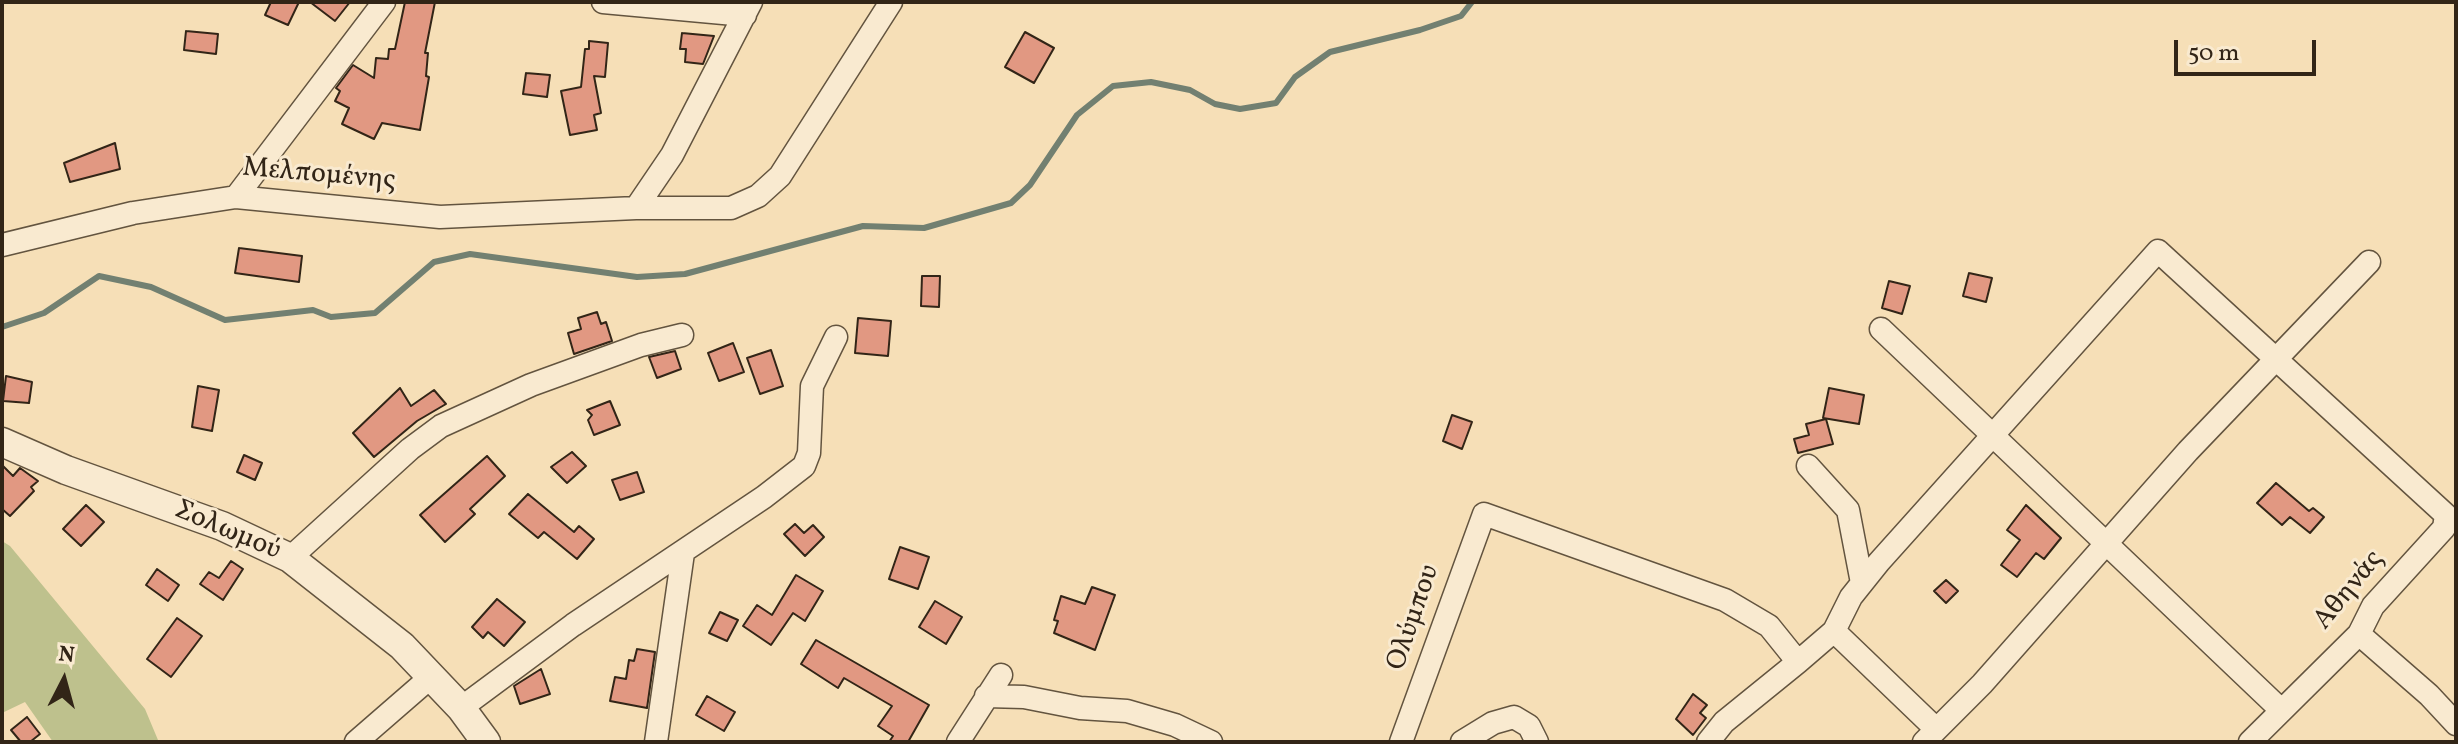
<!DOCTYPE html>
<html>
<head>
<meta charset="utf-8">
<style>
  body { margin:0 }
  #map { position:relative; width:2458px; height:744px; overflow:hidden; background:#f6dfb7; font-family:Vollkorn,serif }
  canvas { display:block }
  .frame { position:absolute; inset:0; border:4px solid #322517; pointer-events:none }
  .north { position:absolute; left:24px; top:640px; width:80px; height:80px; -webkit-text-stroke:6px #f9ead0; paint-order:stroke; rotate:6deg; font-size:22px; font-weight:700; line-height:32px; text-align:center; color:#322517 }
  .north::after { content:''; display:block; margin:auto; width:28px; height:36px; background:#322517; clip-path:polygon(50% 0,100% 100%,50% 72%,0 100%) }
  .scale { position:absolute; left:2174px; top:40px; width:142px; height:36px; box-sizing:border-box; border:4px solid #322517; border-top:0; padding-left:10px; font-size:24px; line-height:28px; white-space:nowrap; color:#322517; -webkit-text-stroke:6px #f9ead0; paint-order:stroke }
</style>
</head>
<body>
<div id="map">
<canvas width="2458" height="744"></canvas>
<div class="frame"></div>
<div class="north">N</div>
<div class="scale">50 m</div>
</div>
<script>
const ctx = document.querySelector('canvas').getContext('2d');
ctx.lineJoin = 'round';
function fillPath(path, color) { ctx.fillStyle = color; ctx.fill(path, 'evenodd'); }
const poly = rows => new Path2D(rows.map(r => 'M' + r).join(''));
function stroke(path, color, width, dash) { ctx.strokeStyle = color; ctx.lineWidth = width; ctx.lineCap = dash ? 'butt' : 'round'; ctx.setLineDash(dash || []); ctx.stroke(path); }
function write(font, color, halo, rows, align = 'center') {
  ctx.font = font + ' Vollkorn,serif'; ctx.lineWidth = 6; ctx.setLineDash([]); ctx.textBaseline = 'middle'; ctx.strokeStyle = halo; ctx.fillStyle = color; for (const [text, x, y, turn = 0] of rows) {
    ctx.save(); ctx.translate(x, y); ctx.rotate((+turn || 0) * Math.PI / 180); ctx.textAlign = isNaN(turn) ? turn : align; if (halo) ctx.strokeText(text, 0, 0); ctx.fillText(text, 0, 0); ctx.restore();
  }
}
fillPath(poly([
  [2,541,10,546,145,709,158,740,53,742,25,702,2,713]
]), '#bec18d');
stroke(poly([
  [2,327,44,313,99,276,151,287,225,320,313,310,331,317,375,313,434,262,470,254,637,277,685,274,863,226,924,228,1011,203,1030,185,1077,115,1113,86,1151,82,1190,90,1215,104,1240,109,1276,103,1295,77,1330,52,1420,30,1461,16,1472,2]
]), '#728071', 6);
const building = poly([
  [271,2,299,2,288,25,265,15,271,2],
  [310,2,350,2,335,21,310,2],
  [405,2,435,2,425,53,428,53,426,76,429,77,420,130,382,123,374,139,342,124,349,108,335,101,340,91,336,88,353,65,374,78,376,58,388,59,389,49,395,49,405,2],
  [186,31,218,34,216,54,184,50,186,31],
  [1025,32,1054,48,1034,83,1005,67,1025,32],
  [682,33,714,36,703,64,685,62,686,49,680,49,682,33],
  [589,41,608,43,605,77,594,76,601,113,594,115,597,130,570,135,561,91,581,87,585,49,589,49,589,41],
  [526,73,550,75,547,97,523,94,526,73],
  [115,143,120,169,70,182,64,163,115,143],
  [239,248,302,256,299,282,235,273,239,248],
  [1969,273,1992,278,1986,302,1963,296,1969,273],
  [922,276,940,276,939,307,921,306,922,276],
  [1889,281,1910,286,1902,314,1882,308,1889,281],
  [597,312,601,324,606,322,612,341,574,354,568,333,581,329,578,318,597,312],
  [858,318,891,321,888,356,855,353,858,318],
  [733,343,744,372,719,381,708,353,733,343],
  [771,350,783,386,760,394,747,358,771,350],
  [675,351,681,369,657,378,649,357,675,351],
  [6,376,32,382,29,403,3,401,6,376],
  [198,386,219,390,212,431,192,427,198,386],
  [400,388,411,406,434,390,446,404,417,421,374,457,353,433,400,388],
  [1829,388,1864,395,1859,424,1823,418,1829,388],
  [610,401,620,425,594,435,588,420,592,415,587,410,610,401],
  [1452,415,1472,422,1462,449,1443,441,1452,415],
  [1826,419,1833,444,1798,453,1794,439,1809,435,1806,424,1826,419],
  [572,452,586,466,567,483,551,467,572,452],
  [244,455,262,463,255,480,237,472,244,455],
  [487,456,505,476,470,509,475,514,445,542,420,515,487,456],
  [2,465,13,476,20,468,38,481,31,487,34,491,10,516,2,509,2,465],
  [637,472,644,492,620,500,612,480,637,472],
  [2276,483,2309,511,2313,508,2324,517,2310,533,2290,517,2282,525,2257,503,2276,483],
  [528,494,574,532,579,526,594,539,577,559,544,532,538,538,509,514,528,494],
  [86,505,104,522,81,546,63,529,86,505],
  [2026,505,2061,538,2044,559,2036,553,2017,577,2001,565,2020,540,2007,530,2026,505],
  [795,524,804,533,813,525,824,537,805,556,784,534,795,524],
  [900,547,929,557,918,589,889,579,900,547],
  [231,561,243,569,223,600,200,584,209,572,219,578,231,561],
  [157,569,179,585,168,601,146,585,157,569],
  [796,575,823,591,805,621,793,613,771,645,743,626,757,605,772,615,796,575],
  [1946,580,1958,591,1946,603,1934,591,1946,580],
  [1092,587,1115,595,1095,650,1054,633,1058,621,1054,620,1061,596,1085,604,1092,587],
  [497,599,525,622,504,646,488,632,483,638,472,627,497,599],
  [935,601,962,617,946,644,919,627,935,601],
  [720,612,738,620,727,641,709,633,720,612],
  [177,618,202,636,171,677,147,659,177,618],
  [816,640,929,705,908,742,889,742,893,736,878,726,892,706,844,678,838,688,801,664,816,640],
  [637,649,655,652,647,708,610,701,615,677,626,679,629,660,634,661,637,649],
  [541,669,550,694,520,704,514,686,541,669],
  [1693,694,1707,705,1700,713,1706,718,1693,735,1676,719,1693,694],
  [707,696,735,712,724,731,696,715,707,696],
  [27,717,40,734,30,742,21,742,11,730,27,717]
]);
fillPath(building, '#e19882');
stroke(building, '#322517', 2);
const minor = poly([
  [603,2,745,15],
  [236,197,384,2],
  [636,208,672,155,751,2],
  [2,245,133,213,236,197,440,217,636,208,731,208,758,196,780,176,891,2],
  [1881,329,2280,709],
  [1808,466,1848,510,1862,583],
  [290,558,410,449,441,426,531,385,641,345,682,335],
  [2359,634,2429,695,2456,724],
  [986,696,1024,697,1080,708,1127,711,1175,725,1211,742],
  [461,708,573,625,764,497,804,466,809,453,812,386,836,337],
  [1935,728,1834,631,1851,597,1879,562,2158,251,2446,515,2444,528,2373,606,2359,634,2250,742],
  [356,742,432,676],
  [656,742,683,553],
  [958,742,1001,675],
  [1401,742,1484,514,1725,600,1769,626,1798,662,1834,631],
  [1462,742,1493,723,1514,717,1529,726,1537,742],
  [1708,742,1724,722,1798,662],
  [1924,742,1982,684,2188,451,2369,262]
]);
const tertiary = poly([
  [2,442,66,470,222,526,290,558,402,646,461,708,486,742]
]);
stroke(minor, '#63543f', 25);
stroke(tertiary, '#63543f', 31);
stroke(minor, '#f9ead0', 22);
stroke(tertiary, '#f9ead0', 28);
write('28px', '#322517', '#f9ead0', [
  ["Μελπομένης",319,176,5],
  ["Σολωμού",227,532,23],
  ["Αθηνάς",2350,591,-51],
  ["Ολύμπου",1415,618,-71]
]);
</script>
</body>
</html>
